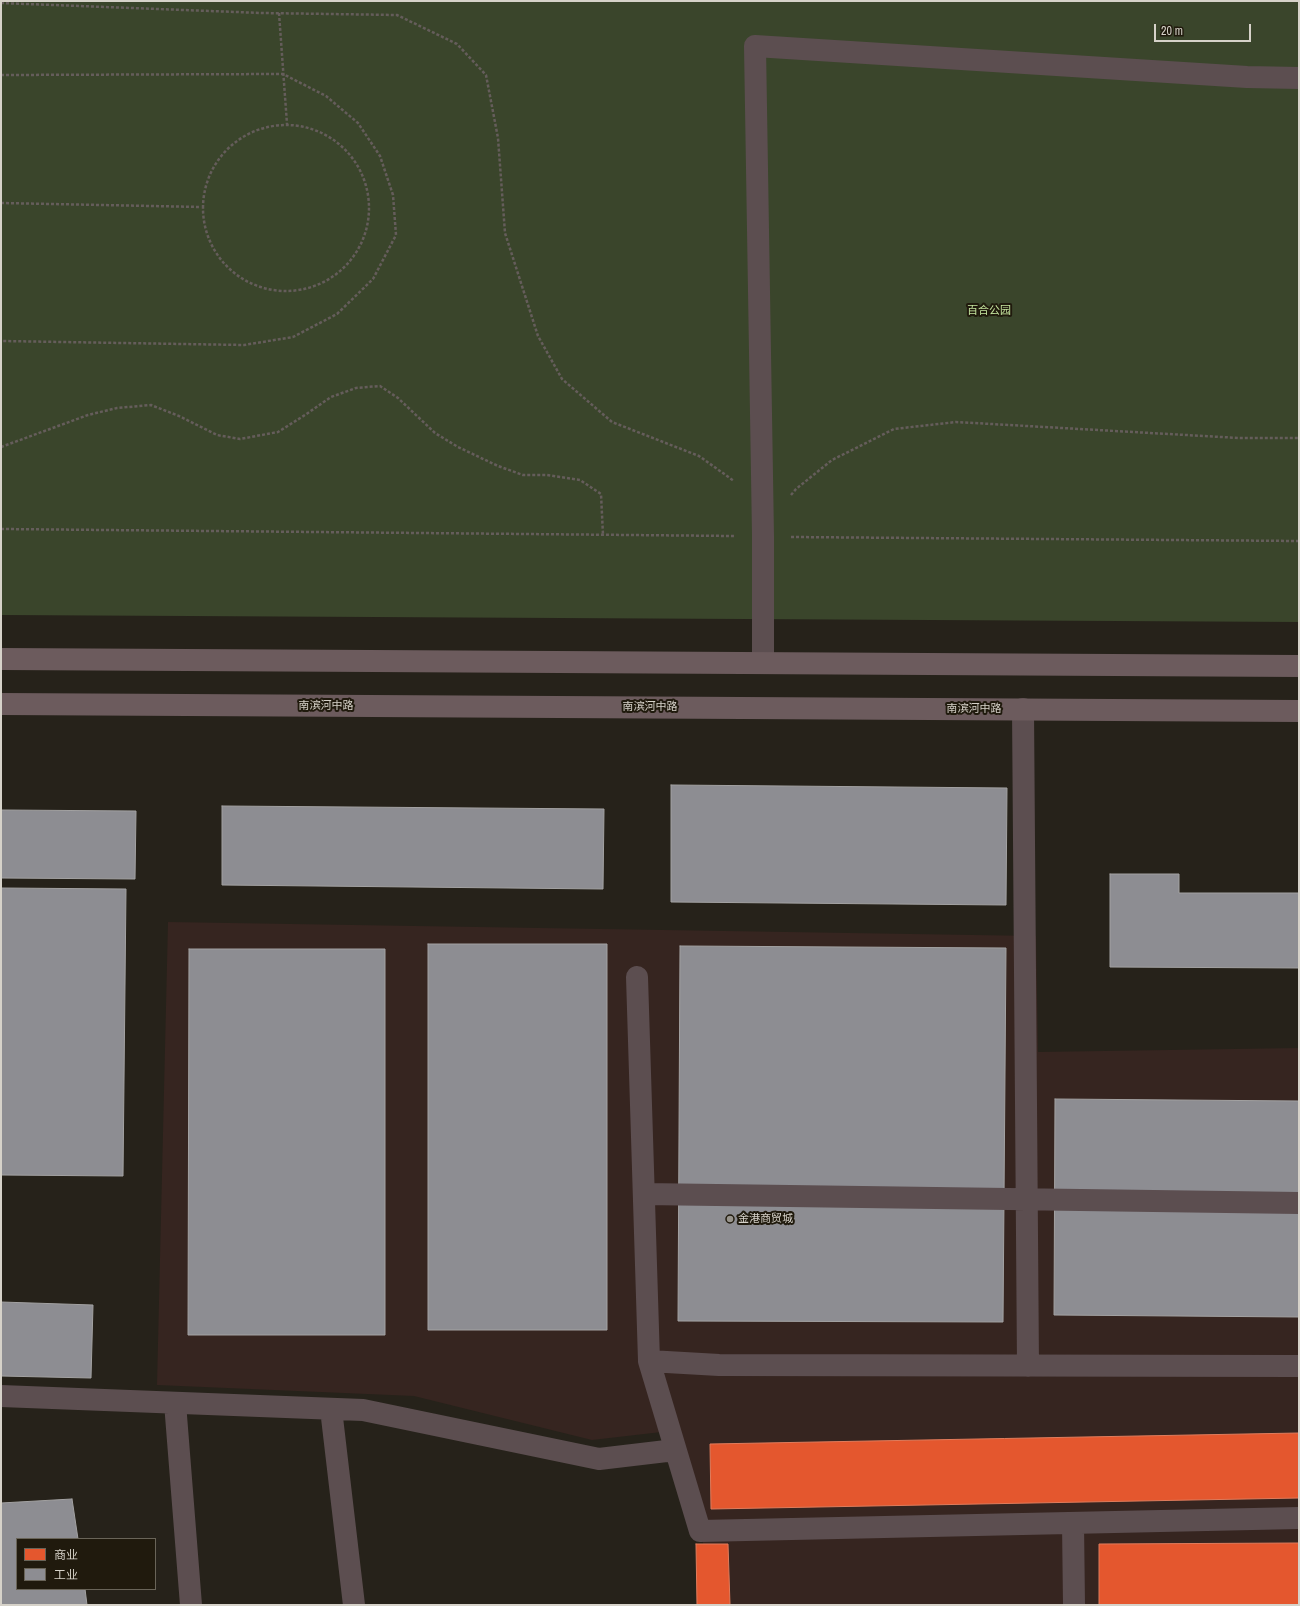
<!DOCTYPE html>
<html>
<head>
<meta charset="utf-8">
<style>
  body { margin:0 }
  #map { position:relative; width:1300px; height:1606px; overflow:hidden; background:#26221a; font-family:"Archivo Narrow","Noto Sans SC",sans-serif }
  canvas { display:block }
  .frame { position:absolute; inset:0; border:2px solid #d6d2c9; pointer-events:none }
  .legend { position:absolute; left:16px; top:1538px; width:140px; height:52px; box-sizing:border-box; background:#201a0d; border:1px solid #696458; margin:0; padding:5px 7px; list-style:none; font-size:12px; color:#d6d2c9 }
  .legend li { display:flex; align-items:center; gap:8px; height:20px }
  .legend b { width:20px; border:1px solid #696458 }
  .scale { position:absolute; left:1154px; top:24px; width:97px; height:18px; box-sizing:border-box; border:2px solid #d6d2c9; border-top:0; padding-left:5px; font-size:12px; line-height:14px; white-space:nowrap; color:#d6d2c9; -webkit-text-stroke:3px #201a0d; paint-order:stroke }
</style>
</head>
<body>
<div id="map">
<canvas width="1300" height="1606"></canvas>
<div class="frame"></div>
<ul class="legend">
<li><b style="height:11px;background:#e4572e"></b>商业</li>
<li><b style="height:11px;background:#8d8d92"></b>工业</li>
</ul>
<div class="scale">20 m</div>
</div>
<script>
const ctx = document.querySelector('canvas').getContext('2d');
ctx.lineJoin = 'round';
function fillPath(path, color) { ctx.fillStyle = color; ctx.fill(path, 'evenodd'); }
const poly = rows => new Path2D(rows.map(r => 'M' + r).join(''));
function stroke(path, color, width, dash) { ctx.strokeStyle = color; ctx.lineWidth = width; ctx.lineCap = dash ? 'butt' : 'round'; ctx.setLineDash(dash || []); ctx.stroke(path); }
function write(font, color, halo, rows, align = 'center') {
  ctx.font = font + ' "Archivo Narrow","Noto Sans SC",sans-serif'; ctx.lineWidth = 4; ctx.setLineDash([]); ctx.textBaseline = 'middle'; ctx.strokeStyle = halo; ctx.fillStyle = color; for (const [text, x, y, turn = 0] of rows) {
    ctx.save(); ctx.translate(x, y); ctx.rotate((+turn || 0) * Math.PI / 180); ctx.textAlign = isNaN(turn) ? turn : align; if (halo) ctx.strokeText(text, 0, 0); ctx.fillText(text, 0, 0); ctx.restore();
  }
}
fillPath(poly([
  [168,922,1036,936,1038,1052,1299,1048,1299,1605,716,1605,679,1430,592,1440,414,1396,157,1385]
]), '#362520');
fillPath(poly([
  [1,1,1299,1,1299,622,1,615]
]), '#3a452b');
const shops = poly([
  [1299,1433,1299,1498,711,1509,710,1444,1299,1433],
  [1299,1543,1299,1605,1099,1605,1099,1544,1299,1543],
  [696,1544,728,1544,730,1605,697,1605,696,1544]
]);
fillPath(shops, '#e4572e');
stroke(shops, '#e07c5c', 1);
const industry = poly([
  [671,785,1007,788,1006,905,671,902,671,785],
  [222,806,604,809,603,889,222,885,222,806],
  [1,810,136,811,135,879,1,878,1,810],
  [1110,874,1179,874,1179,893,1299,893,1299,968,1110,967,1110,874],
  [1,888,126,889,123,1176,1,1175,1,888],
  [428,944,607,944,607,1330,428,1330,428,944],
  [680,946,1006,948,1003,1322,678,1321,680,946],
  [189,949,385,949,385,1335,188,1335,189,949],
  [1055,1099,1299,1101,1299,1317,1054,1315,1055,1099],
  [1,1302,93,1305,91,1378,1,1376,1,1302],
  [72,1499,78,1539,17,1539,17,1589,85,1589,87,1605,1,1605,1,1503,72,1499]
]);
fillPath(industry, '#8d8d92');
stroke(industry, '#a3a2a2', 1);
stroke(poly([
  [1,3,262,13,397,15,457,44,486,75,498,138,505,233,538,336,562,379,612,422,699,456,734,481],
  [279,13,287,124],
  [1,75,283,74,326,96,358,123,380,156,393,195,396,235,373,279,337,314,293,337,244,345,1,341],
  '203 208a83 83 0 1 1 166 0a83 83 0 1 1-166 0Z',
  [1,203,201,207],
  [1,447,88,415,117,408,151,405,179,416,217,435,240,439,278,432,305,415,331,397,356,388,380,386,398,398,435,433,458,447,498,466,523,475,547,475,580,480,601,494,603,535],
  [791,495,796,489,832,460,894,429,956,422,1239,438,1299,438],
  [1,529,734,536],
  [791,537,1299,541]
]), '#655d5b', 2.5, [3, 2]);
stroke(poly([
  [763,663,763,536,755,46,1247,77,1299,78],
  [1023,709,1028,1366],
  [637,977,649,1361,719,1365,1299,1366],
  [644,1194,1299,1203],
  [649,1361,700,1531,1299,1518],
  [1,1396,363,1410,599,1459,675,1450],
  [175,1403,191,1605],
  [331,1409,354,1605],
  [1073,1523,1074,1605]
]), '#5c4e50', 22);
stroke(poly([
  [1,659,1299,666],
  [1,704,1299,711]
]), '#6c5b5d', 22);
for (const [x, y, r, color] of [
  [730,1219,4,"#98948c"]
]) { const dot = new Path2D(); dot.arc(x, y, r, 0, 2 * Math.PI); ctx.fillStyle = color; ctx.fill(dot); stroke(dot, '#201a0d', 1.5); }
write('11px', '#c4e49e', '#201a0d', [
  ["百合公园",989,311]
]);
write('11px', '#d6d2c9', '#201a0d', [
  ["南滨河中路",326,706],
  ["南滨河中路",650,707],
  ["南滨河中路",974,709]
]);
write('11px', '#d6d2c9', '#201a0d', [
  ["金港商贸城",738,1219]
], 'left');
</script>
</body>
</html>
